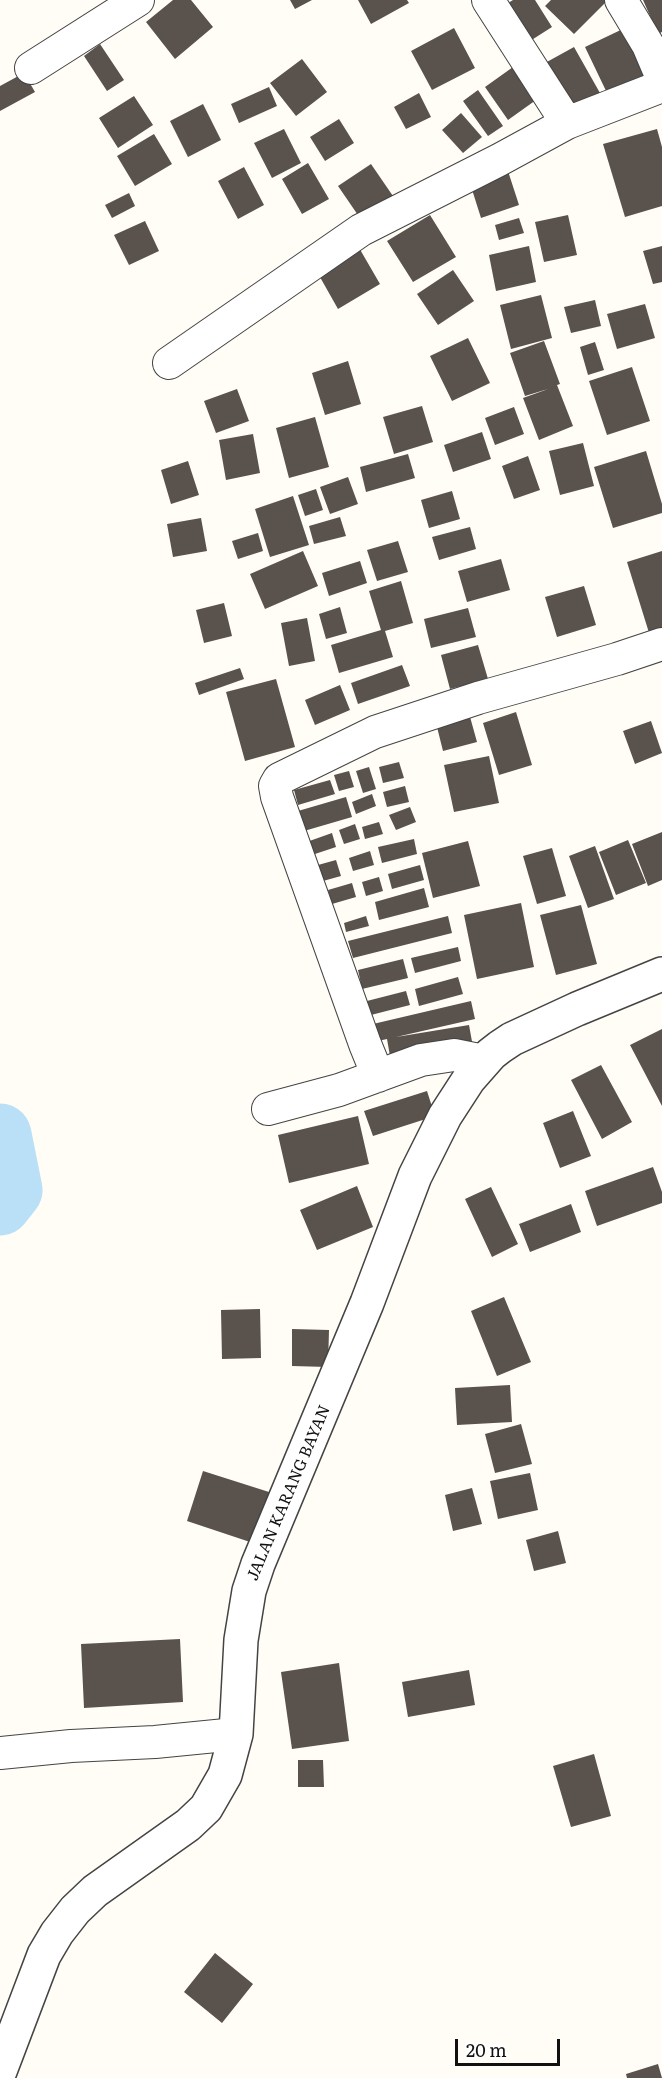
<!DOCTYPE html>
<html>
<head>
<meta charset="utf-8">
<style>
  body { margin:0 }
  #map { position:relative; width:662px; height:2078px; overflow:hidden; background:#fffdf5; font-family:Literata,serif }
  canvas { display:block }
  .scale { position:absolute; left:455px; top:2039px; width:105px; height:27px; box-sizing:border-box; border:3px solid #111; border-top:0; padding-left:8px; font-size:18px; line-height:21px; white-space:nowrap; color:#111; -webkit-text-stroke:4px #fff; paint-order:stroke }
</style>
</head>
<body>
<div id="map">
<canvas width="662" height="2078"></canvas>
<div class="scale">20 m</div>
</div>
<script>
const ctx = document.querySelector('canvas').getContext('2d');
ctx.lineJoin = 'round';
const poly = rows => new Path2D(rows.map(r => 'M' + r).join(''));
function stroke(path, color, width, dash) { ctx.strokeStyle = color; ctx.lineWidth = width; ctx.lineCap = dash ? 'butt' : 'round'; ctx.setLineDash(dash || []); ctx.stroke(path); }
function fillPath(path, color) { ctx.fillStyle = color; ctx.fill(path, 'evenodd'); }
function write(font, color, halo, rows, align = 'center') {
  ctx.font = font + ' Literata,serif'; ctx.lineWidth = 6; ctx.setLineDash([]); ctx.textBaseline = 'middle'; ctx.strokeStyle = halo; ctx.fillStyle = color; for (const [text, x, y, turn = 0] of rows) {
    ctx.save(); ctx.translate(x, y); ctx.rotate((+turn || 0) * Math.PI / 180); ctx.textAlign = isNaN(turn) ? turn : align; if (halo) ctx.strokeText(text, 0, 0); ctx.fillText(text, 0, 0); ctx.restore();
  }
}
stroke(poly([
  [0,1135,11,1190,0,1204]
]), '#b9e0f7', 63);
fillPath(poly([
  [173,0,191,0,213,27,175,59,146,22],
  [290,0,312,0,295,9],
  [358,0,407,0,409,3,371,24],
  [513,0,535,0,552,27,519,48,495,11],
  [551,0,608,0,574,34,545,6],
  [643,0,662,0,662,32,658,34],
  [627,27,650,75,608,95,585,47],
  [454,28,475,68,432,90,411,51],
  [100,44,124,80,107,91,84,56],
  [574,47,600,93,570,110,545,63],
  [302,59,327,92,296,116,270,83],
  [513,67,536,100,508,120,485,87],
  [24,73,35,92,0,111,0,86],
  [269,87,277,106,239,123,231,104],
  [478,90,503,126,488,136,463,101],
  [419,93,431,117,406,129,394,107],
  [134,96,153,125,118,148,99,118],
  [203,104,221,140,188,157,170,121],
  [461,113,482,137,463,153,442,130],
  [339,119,354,143,325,161,310,137],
  [284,129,301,163,272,178,254,143],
  [657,129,662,147,662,206,625,217,603,144],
  [154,134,172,164,135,186,117,156],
  [308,163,329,199,302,214,282,179],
  [371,164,395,199,362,221,338,186],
  [244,167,264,205,238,219,218,181],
  [507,168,519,205,481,218,469,180],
  [129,193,135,206,112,218,105,205],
  [430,215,456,257,413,282,387,241],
  [568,215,577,255,544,262,535,222],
  [519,218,524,233,499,240,495,225],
  [145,221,159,251,129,265,114,235],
  [358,246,380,284,338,309,316,270],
  [529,246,536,282,496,291,489,255],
  [662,246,662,282,653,284,643,251],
  [453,270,474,301,438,325,417,294],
  [541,295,552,338,511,349,500,305],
  [595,300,601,326,571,333,564,307],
  [645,304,655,338,617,349,607,314],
  [468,338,490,383,452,401,430,356],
  [544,341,560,384,557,385,573,426,539,440,523,398,548,389,525,396,510,353],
  [595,342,604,370,588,375,580,347],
  [348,361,361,404,325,415,312,373],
  [632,367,650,421,607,435,589,381],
  [237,389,249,421,216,433,204,401],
  [422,406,433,442,394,454,383,417],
  [514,407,524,434,495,445,485,418],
  [315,417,329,467,289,478,276,428],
  [482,432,491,459,453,472,444,445],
  [253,434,260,473,226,480,219,440],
  [583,443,594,486,560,495,549,451],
  [646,451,662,504,662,513,613,528,594,467],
  [408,454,415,478,366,492,360,467],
  [528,456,540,490,514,499,502,466],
  [188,461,199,495,171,504,161,470],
  [348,477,358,504,330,514,320,487],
  [316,489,323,510,305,516,298,495],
  [452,491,460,519,429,528,421,500],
  [293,496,309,545,270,557,255,509],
  [340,517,346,536,314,544,309,526],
  [201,518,207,551,173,557,167,524],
  [470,527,476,549,439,560,432,537],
  [258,533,263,551,238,559,232,541],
  [398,541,408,572,377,581,367,550],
  [303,551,318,586,265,609,250,574],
  [662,551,662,633,650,636,627,562],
  [501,559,510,590,467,602,458,571],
  [360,561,367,583,329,596,322,573],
  [401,581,413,623,385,631,393,657,339,673,331,645,381,630,369,591],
  [584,586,596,625,557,637,545,597],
  [224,603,232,636,204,643,196,610],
  [340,607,347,633,326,639,319,614],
  [468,608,476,637,431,648,424,619],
  [307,618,315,661,289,666,281,623],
  [478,645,488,679,450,689,441,655],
  [402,665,410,686,358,704,351,683],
  [240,668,244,679,199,695,195,683],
  [276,679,295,747,245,761,226,692],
  [340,685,350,710,315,725,305,700],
  [467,706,477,742,443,751,434,715],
  [516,712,532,765,499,775,483,723],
  [651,721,662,753,635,764,623,731],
  [489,756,499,803,454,812,444,765],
  [399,762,404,778,383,783,379,767],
  [369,767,376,789,363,793,356,771],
  [349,771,354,787,339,791,334,775],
  [330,780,335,794,298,805,294,790],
  [405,786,409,802,387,807,383,792],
  [372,794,376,806,356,814,352,802],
  [346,797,352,817,304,831,298,811],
  [410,807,416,822,396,830,389,815],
  [379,822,383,834,365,839,362,827],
  [355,824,360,839,344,844,339,830],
  [662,832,662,880,648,886,632,844],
  [332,833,336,847,306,857,301,844],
  [414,839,417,854,382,863,378,847],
  [628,840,646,883,616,895,599,852],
  [468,841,480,886,433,898,422,853],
  [595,846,614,899,588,908,569,856],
  [552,848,566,896,537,904,523,856],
  [370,851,374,865,353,871,349,858],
  [336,860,341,876,323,881,318,865],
  [420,865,424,880,392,889,388,874],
  [379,877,383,891,366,896,362,882],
  [352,883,356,897,332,904,328,890],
  [424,888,429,907,379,920,375,902],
  [521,903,534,967,477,979,464,915],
  [581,905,597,964,556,975,540,915],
  [366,916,369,926,346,932,344,923],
  [448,916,452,933,353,958,348,941],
  [458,947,461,961,415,973,411,958],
  [403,959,408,978,362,989,358,970],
  [458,977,463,994,419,1006,415,989],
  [406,991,410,1005,367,1016,363,1002],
  [471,1001,475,1019,396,1037,469,1025,473,1047,391,1062,387,1039,378,1041,373,1024],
  [662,1029,662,1106,630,1045],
  [601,1065,632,1122,602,1139,571,1080],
  [427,1091,435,1116,373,1136,364,1111],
  [573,1111,591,1156,560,1168,543,1123],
  [358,1116,369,1164,289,1183,278,1135],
  [653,1167,662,1192,662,1203,597,1226,585,1191],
  [357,1186,373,1227,317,1250,300,1210],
  [491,1187,518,1244,492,1257,465,1199],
  [571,1204,581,1232,530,1252,519,1224],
  [504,1297,531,1362,497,1376,471,1311],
  [260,1309,261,1358,222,1359,221,1310],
  [292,1329,329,1330,328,1367,292,1366],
  [510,1385,512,1422,457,1425,455,1388],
  [521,1424,532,1464,495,1473,485,1434],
  [203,1471,269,1492,253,1543,187,1521],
  [530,1473,538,1510,498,1519,490,1481],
  [472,1488,482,1524,453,1531,445,1495],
  [558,1531,566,1563,534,1571,526,1540],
  [180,1639,183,1702,84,1708,81,1644],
  [339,1663,349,1741,292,1749,281,1672],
  [469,1670,475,1705,408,1717,402,1682],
  [594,1754,611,1816,571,1827,553,1766],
  [298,1760,323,1760,324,1787,298,1787],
  [215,1953,253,1984,222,2023,184,1992],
  [658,2064,662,2078,627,2078,626,2074]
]), '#5a524d');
const minor = poly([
  [488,0,567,123],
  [621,0,648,45,662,78],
  [31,68,138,0],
  [169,363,361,230,499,160,567,123,662,86],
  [378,1076,365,1044,277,797,275,786,279,779,375,732,478,698,617,659,662,644],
  [268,1109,339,1090,421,1060,454,1055,484,1061],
  [0,1753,71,1746,155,1742,236,1734]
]);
const tertiary = poly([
  [0,2071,44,1955,57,1933,75,1910,95,1891,188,1825,206,1808,225,1775,236,1734,241,1640,249,1591,258,1564,367,1303,415,1176,445,1116,469,1079,491,1054,500,1047,512,1039,577,1009,662,974]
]);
stroke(minor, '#444', 34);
stroke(tertiary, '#444', 36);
stroke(minor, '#fff', 32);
stroke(tertiary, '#fff', 33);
write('16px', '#111', '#fff', [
  ["JALAN KARANG BAYAN",289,1493,-67]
]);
</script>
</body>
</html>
